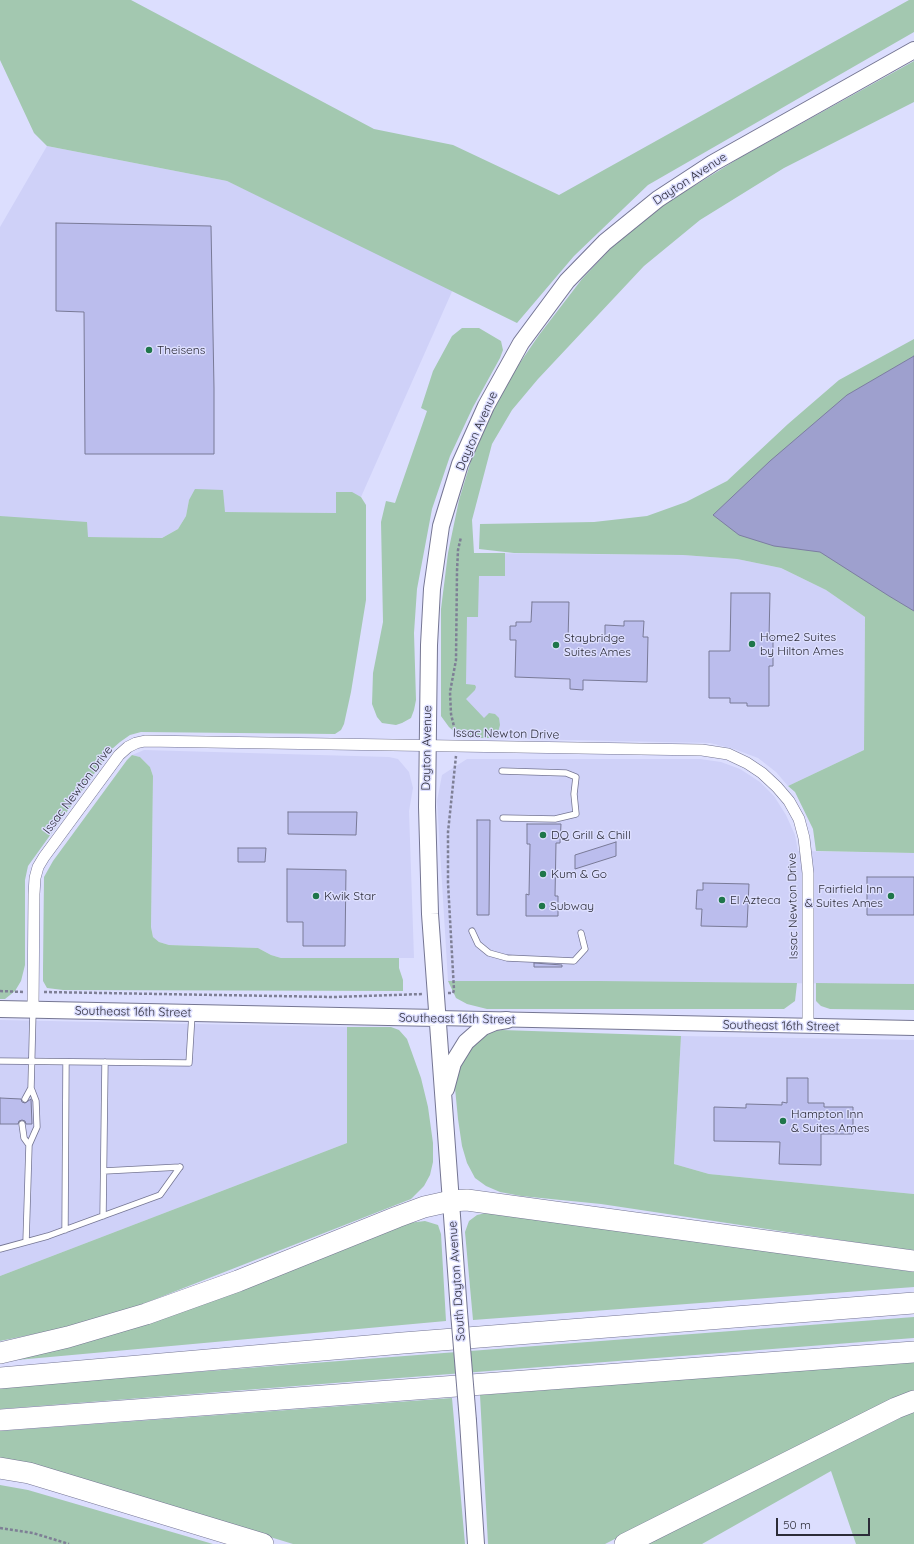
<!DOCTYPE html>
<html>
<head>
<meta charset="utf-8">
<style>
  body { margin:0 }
  #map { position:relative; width:914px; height:1544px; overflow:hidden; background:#dcdefe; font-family:Quicksand,sans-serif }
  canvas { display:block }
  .scale { position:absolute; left:776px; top:1518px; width:94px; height:18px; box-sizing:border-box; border:2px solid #2c2c38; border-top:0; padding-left:5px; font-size:12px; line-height:14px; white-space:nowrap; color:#2c2c38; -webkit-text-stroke:3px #dcdefe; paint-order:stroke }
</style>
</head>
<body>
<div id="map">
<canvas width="914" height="1544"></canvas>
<div class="scale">50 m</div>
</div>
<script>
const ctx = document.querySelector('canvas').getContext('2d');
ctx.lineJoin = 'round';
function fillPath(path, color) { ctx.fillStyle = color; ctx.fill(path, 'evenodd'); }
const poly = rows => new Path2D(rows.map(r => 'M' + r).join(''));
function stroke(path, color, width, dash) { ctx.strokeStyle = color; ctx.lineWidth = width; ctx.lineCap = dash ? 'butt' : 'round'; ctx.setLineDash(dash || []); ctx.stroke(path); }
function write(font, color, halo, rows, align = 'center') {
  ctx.font = font + ' Quicksand,sans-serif'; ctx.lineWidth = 3; ctx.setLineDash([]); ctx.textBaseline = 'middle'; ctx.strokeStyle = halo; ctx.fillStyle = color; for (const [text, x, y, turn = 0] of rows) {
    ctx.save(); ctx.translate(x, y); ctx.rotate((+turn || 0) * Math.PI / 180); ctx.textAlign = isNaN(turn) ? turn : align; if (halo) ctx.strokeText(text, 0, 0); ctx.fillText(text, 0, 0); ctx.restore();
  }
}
fillPath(poly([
  [47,146,227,181,454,287,361,497,352,493,337,513,225,512,189,500,186,516,178,529,162,538,88,537,0,516,0,227],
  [474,553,683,555,737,559,781,568,826,590,865,617,864,750,788,786,776,772,758,758,734,749,710,743,471,738,462,736,456,733,449,727,441,716,441,609],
  [144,750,389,757,398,759,409,772,413,788,409,811,414,958,281,958,271,955,258,948,169,945,159,942,153,937,151,927,153,776,150,767,140,757,132,755],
  [467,759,700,759,721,762,740,769,760,782,774,796,786,815,795,835,798,851,914,853,914,984,448,981,437,801,442,775],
  [0,1020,347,1027,347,1143,0,1276],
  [681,1036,914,1040,914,1194,709,1174,674,1164]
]), '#cfd1f8');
fillPath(poly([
  [0,0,131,0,374,129,453,145,559,195,909,0,914,0,914,32,648,185,574,256,517,323,227,181,47,146,34,133,0,60],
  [914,61,914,102,784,168,700,220,644,266,538,379,512,410,492,444,472,520,474,553,505,553,505,576,479,576,478,617,467,617,466,684,475,685,476,687,475,690,466,699,484,718,489,713,495,714,499,718,500,725,498,732,490,738,471,738,462,736,456,733,449,727,441,716,441,609,448,553,459,500,476,444,504,386,539,335,582,279,615,244,668,202,741,157],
  [462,328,479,328,501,341,503,350,500,358,473,407,450,456,432,509,417,589,414,633,416,700,414,710,411,718,402,723,396,725,382,723,377,717,372,704,373,673,383,622,381,522,386,501,395,503,427,411,421,408,433,371,452,336],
  [914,339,914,853,816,851,813,829,795,792,788,786,864,750,865,617,826,590,781,568,737,559,683,555,514,553,479,549,480,524,594,522,647,516,686,502,727,481,788,424,839,380],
  [195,489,223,490,225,512,336,513,336,492,352,492,361,497,366,505,366,600,351,692,344,724,341,730,335,734,141,732,130,735,120,742,112,749,28,866,25,880,25,965,21,981,15,991,5,999,0,999,0,516,87,522,88,537,162,538,178,529,186,516,189,500],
  [132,755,140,757,150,767,153,776,151,927,153,937,159,942,169,945,258,948,271,955,281,958,399,958,399,968,403,980,403,991,63,990,47,988,43,981,43,969,44,877,53,861,127,760],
  [448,981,598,981,797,983,795,1001,784,1009,487,1009,467,1004,456,998],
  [816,983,914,984,914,1010,830,1009,821,1006,816,1001],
  [347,1027,391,1027,399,1030,407,1039,421,1078,428,1107,433,1143,433,1162,430,1175,424,1186,411,1199,130,1309,69,1327,0,1341,0,1276,347,1143],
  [502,1030,681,1036,674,1164,709,1174,914,1194,914,1250,893,1248,601,1204,521,1196,500,1192,486,1186,475,1178,467,1163,462,1146,458,1119,455,1088,459,1065,480,1033],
  [490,1212,914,1272,914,1287,473,1320,465,1232,469,1221,477,1215],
  [425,1221,438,1225,441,1234,446,1321,17,1360,408,1223],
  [914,1317,914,1338,0,1409,0,1387],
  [914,1362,914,1393,869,1410,605,1544,488,1544,480,1395],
  [452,1398,465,1544,293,1544,120,1491,0,1462,0,1431],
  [914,1411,914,1544,856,1544,831,1471,702,1544,646,1544],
  [0,1485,28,1490,213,1544,0,1544]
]), '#a3c8b0');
const water = poly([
  [914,356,914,611,889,596,820,552,774,546,739,535,713,515,770,461,847,395,914,356]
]);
fillPath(water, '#9ea0ce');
stroke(water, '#7c7da1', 1);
const building = poly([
  [56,223,211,226,214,388,214,454,85,454,84,312,56,311,56,223],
  [731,593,770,593,769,638,773,638,773,666,769,666,769,706,747,706,747,703,730,703,730,698,709,698,709,651,730,651,731,593],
  [532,602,569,602,568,640,605,641,605,625,624,626,624,621,644,621,643,637,648,637,647,682,583,680,583,690,570,689,570,679,515,677,516,640,510,640,510,626,516,626,516,622,531,622,532,602],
  [288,812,357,812,356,835,288,834,288,812],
  [477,820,490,820,489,915,477,915,477,820],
  [527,824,561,824,560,843,556,843,555,896,558,896,558,916,526,916,526,894,529,895,530,844,527,844,527,824],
  [616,842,616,856,575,869,575,855,616,842],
  [238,848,266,848,265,862,238,862,238,848],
  [287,869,346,870,345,946,303,946,303,922,287,922,287,869],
  [867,877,914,877,914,915,867,915,867,877],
  [703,883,749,884,747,927,701,926,702,909,696,909,697,890,703,890,703,883],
  [534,963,562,965,562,967,534,967,534,963],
  [787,1078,808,1078,808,1103,824,1103,824,1107,853,1107,853,1134,821,1134,821,1165,779,1164,780,1142,714,1141,714,1107,746,1108,746,1104,782,1105,782,1102,787,1103,787,1078],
  [0,1098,21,1099,22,1102,25,1103,31,1099,32,1124,26,1124,25,1121,22,1120,19,1121,18,1124,0,1124,0,1098]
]);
fillPath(building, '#bbbded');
stroke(building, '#797a97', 1);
const service = poly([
  [502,771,566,773,576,777,574,794,576,814,555,819,503,818],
  [472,931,478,944,489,953,507,958,574,961,585,949,581,933],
  [0,1061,189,1063,192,1014],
  [25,1099,31,1088],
  [22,1124,24,1138,29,1145],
  [104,1171,180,1167],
  [103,1216,105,1062],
  [65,1230,66,1062],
  [26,1242,29,1145,37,1127,36,1101,31,1088,33,1010],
  [0,1249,48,1236,160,1195,180,1167]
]);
const minor = poly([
  [33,1010,34,894,35,878,38,867,44,857,119,755,128,747,136,743,145,741,702,750,728,754,747,763,762,773,777,787,789,801,799,819,804,838,808,873,808,1026]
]);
const tertiary = poly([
  [437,1018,914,1028]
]);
const secondary = poly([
  [0,1009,437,1018],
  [446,1089,453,1063,466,1042,483,1027,495,1022,507,1020],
  [459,1312,430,914,427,807,429,645,432,589,441,526,460,464,486,406,521,343,567,281,605,242,658,199,713,163,914,50],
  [468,1421,476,1544]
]);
const motorway = poly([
  [0,1353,68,1337,146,1314,238,1281,397,1217,424,1207,451,1201,467,1200,914,1261],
  [0,1378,403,1343,914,1303],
  [0,1420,914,1352],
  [0,1468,29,1473,62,1483,263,1544],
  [625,1544,896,1408,914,1401]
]);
stroke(service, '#757693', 7);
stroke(minor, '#757693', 12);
stroke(tertiary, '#757693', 16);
stroke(secondary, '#757693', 18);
stroke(motorway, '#757693', 22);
stroke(poly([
  [456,735,451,714,450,692,456,660,457,571,458,550,461,537],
  [0,991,23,992],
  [44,992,334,997,423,994],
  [448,993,453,993,454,990,448,883,448,832,456,756],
  [0,1528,33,1533,69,1544]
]), '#7e7f95', 2.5, [3, 2]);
stroke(service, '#fff', 5.5);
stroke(minor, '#fff', 11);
stroke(tertiary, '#fff', 14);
stroke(secondary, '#fff', 16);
stroke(motorway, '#fff', 21);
const secondaryBridge = poly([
  [459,1312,468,1421]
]);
stroke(secondaryBridge, '#757693', 18, []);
stroke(secondaryBridge, '#fff', 16);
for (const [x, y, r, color] of [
  [149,350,4,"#1f764a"],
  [752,644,4,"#1f764a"],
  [556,645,4,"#1f764a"],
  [543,835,4,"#1f764a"],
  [543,874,4,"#1f764a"],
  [316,896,4,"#1f764a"],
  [891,896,4,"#1f764a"],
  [722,900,4,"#1f764a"],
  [542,906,4,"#1f764a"],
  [783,1121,4,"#1f764a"]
]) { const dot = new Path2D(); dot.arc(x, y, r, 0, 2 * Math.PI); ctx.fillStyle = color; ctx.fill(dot); stroke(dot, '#dcdefe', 1.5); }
write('12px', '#2c2c38', '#dcdefe', [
  ["Dayton Avenue",690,179,-33],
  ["Dayton Avenue",477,431,-66],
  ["Issac Newton Drive",506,734,1],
  ["Dayton Avenue",427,748,-89],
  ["Issac Newton Drive",78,790,-53],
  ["Issac Newton Drive",793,906,-91],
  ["Southeast 16th Street",133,1012,1],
  ["Southeast 16th Street",457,1019,1],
  ["Southeast 16th Street",781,1026,1],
  ["South Dayton Avenue",457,1281,-94]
]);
write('12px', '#2c2c38', '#dcdefe', [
  ["Theisens",157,350],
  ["Home2 Suites",760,637],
  ["by Hilton Ames",760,651],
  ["Staybridge",564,638],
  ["Suites Ames",564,652],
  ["DQ Grill & Chill",551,835],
  ["Kum & Go",551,874],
  ["Fairfield Inn",883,889,"right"],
  ["& Suites Ames",883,903,"right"],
  ["Kwik Star",324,896],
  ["El Azteca",730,900],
  ["Subway",550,906],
  ["Hampton Inn",791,1114],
  ["& Suites Ames",791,1128]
], 'left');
</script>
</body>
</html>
